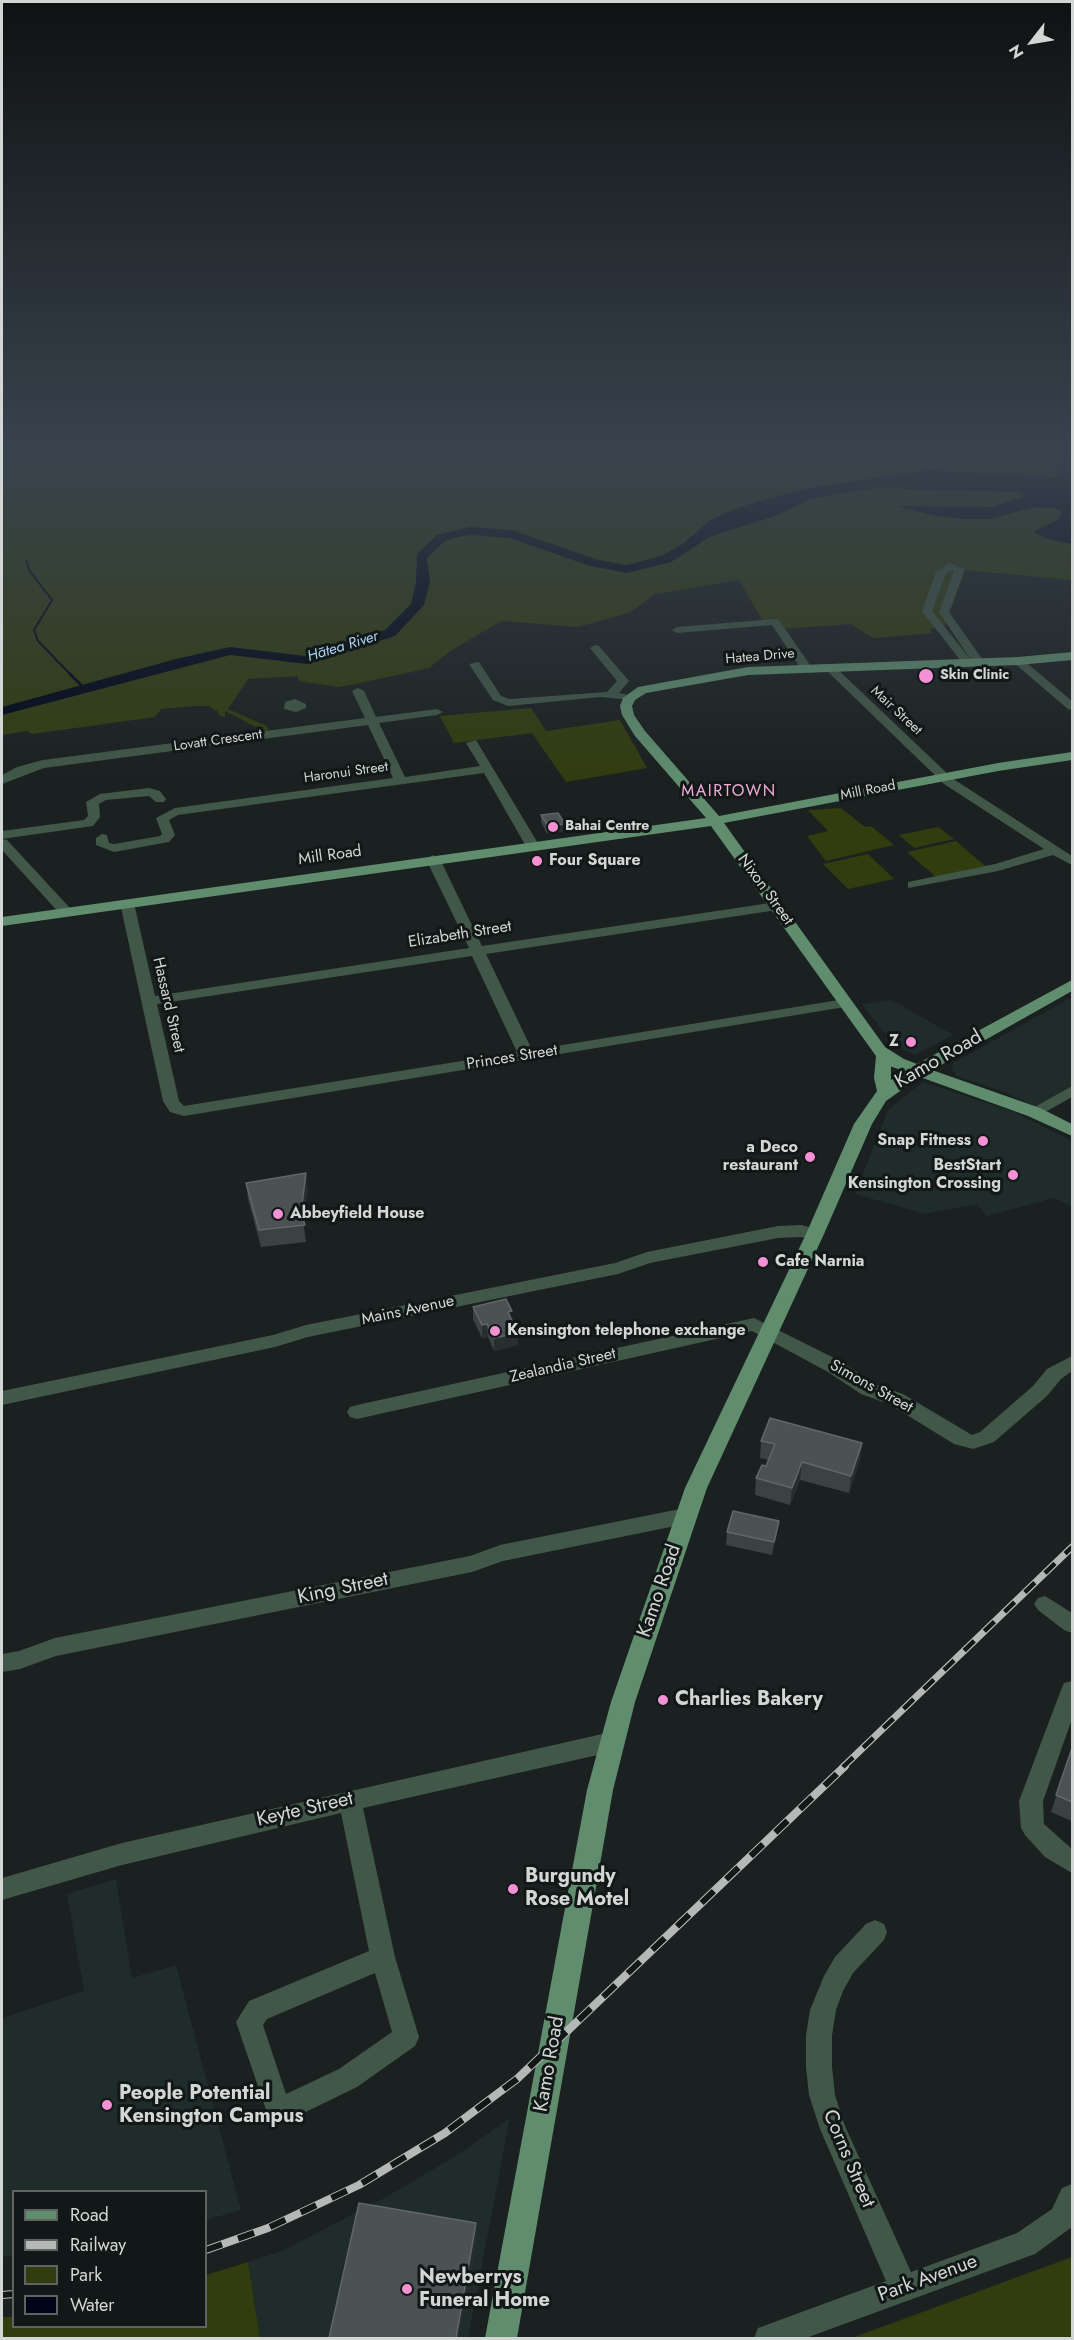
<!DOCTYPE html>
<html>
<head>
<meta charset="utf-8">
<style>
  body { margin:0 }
  #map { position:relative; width:1074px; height:2340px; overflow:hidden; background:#1b2120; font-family:Jost,sans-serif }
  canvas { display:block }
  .frame { position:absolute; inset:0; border:3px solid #d2d6d5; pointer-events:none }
  .legend { position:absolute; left:12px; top:2190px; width:195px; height:138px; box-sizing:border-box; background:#121817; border:2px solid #5f6463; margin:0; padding:8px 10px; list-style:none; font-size:18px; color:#d2d6d5 }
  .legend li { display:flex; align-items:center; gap:12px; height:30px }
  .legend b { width:30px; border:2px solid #5f6463 }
  .north { position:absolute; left:1002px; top:12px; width:60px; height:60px; -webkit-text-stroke:4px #121817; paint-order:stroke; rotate:239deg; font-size:16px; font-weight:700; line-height:24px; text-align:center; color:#d2d6d5 }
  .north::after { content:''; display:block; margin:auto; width:21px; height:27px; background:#d2d6d5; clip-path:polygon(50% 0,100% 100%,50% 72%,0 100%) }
</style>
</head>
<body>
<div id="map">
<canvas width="1074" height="2340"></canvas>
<div class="frame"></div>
<ul class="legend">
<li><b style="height:8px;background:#5f8d6e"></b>Road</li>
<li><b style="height:8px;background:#b4b8b7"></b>Railway</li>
<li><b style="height:16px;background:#313d0f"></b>Park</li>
<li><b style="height:16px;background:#000618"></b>Water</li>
</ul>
<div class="north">N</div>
</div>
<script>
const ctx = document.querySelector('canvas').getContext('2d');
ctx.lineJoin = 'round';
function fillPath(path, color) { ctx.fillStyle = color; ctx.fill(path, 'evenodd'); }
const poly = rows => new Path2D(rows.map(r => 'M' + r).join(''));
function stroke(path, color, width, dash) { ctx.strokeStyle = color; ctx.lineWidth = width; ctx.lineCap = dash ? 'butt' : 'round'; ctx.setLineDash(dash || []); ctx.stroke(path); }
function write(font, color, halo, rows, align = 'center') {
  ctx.font = font + ' Jost,sans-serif'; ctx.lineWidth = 6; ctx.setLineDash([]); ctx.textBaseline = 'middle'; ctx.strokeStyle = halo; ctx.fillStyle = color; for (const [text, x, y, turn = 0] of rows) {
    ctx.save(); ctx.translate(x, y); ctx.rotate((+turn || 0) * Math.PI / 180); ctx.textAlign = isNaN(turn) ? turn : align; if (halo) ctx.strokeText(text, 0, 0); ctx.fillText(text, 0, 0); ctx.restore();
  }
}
fillPath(poly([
  [1072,997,1072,1085,1037,1108,1005,1092,959,1077,952,1070,953,1063],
  [892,1000,953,1035,915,1055,895,1046,862,1004],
  [923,1082,1014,1112,1072,1141,1072,1207,1054,1198,987,1216,977,1204,925,1214,855,1194,888,1110],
  [116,1879,132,1978,176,1965,241,2210,206,2220,206,2192,14,2192,13,2256,2,2257,2,2018,84,1991,67,1894],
  [510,2118,468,2338,260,2338,248,2262,282,2251,386,2197,454,2157]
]), '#1f2c2a');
fillPath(poly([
  [2,452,1018,452,1053,465,1057,477,929,470,810,488,765,499,670,556,682,555,709,537,778,515,809,499,840,492,874,488,1021,492,1026,496,993,507,901,507,937,516,969,519,990,519,1034,507,1055,508,1062,513,1058,520,1035,530,1048,539,1072,544,1072,580,965,570,945,626,930,629,932,633,873,638,851,624,779,629,773,623,764,623,739,580,655,594,631,612,578,627,501,621,449,652,429,668,355,684,338,687,299,681,297,676,248,679,228,709,267,726,269,730,264,731,225,711,225,717,220,716,217,711,209,706,193,706,161,709,155,717,32,734,27,731,2,735],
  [531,708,546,731,620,720,647,768,566,782,532,733,454,743,440,716],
  [841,808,865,827,871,826,894,845,826,861,807,836,828,831,808,810],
  [938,827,954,839,914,848,899,835],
  [956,841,985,866,936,877,907,852],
  [868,854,894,879,848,889,823,864],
  [1072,2257,1072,2338,852,2338],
  [248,2262,260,2338,2,2338,2,2317,13,2317,14,2326,206,2326,206,2275]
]), '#313d0f');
fillPath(poly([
  [929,470,1072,479,1072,544,1048,539,1034,533,1035,531,1058,520,1062,513,1055,508,1034,507,990,519,969,519,937,516,897,506,993,507,1025,496,1020,492,874,488,809,499,778,515,709,537,682,555,669,556,709,521,731,510,765,499,810,488]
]), '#000618');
stroke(poly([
  [26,560,29,570,52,600,34,630,38,641,71,675]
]), '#000618', 2);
stroke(poly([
  [70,674,85,689]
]), '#000618', 3);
fillPath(poly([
  [470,527,512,530,598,560,627,565,661,556,690,540,698,540,700,543,671,562,627,573,590,566,510,538,470,535,458,537,445,541,427,558,430,582,424,605,395,636,307,664,230,655,2,715,2,707,176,659,230,647,306,656,385,630,411,604,416,582,417,554,437,535,470,527]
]), '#000618');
fillPath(poly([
  [949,563,965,569,949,612,985,663,983,665,974,663,964,665,922,611,936,572,949,563],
  [951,570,954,571,939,612,971,660,932,611,946,573,951,570],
  [775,619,779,620,812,668,810,670,802,670,772,625,677,633,672,630,677,627,775,619],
  [595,645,599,646,629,681,619,693,633,696,633,700,600,697,508,706,493,700,469,664,479,662,501,696,510,699,607,692,617,681,590,648,595,645],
  [1014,659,1022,659,1072,701,1072,710,1068,709,1014,663,1014,659],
  [825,665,833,665,952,778,1072,856,1072,865,1053,855,998,871,908,888,908,882,995,864,1044,849,944,784,825,669,825,665],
  [358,688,364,691,376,717,437,709,443,712,437,715,379,723,405,777,480,766,466,743,476,740,539,845,537,848,527,848,484,773,178,815,169,820,175,835,169,842,114,852,96,845,96,838,102,834,107,835,109,843,114,844,160,836,162,834,156,818,175,808,393,778,368,725,44,768,2,784,2,775,17,767,43,760,365,718,352,691,358,688],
  [295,699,306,704,306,708,296,712,284,709,285,702,295,699],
  [149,788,160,791,166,799,164,802,156,802,149,796,106,800,99,804,100,817,93,826,2,839,2,831,84,820,88,816,86,802,100,794,149,788],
  [2,839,7,840,70,908,70,914,60,914,2,850,2,839],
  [433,855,440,859,482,946,777,902,784,906,777,910,486,954,532,1050,845,999,852,1003,845,1007,184,1116,170,1112,163,1101,120,903,122,900,132,900,134,903,155,996,469,948,426,859,433,855],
  [472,956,517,1052,184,1106,179,1101,157,1004,472,956],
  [1072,1086,1072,1097,1040,1115,1028,1115,1026,1112,1072,1086],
  [801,1225,821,1230,824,1234,815,1240,801,1237,778,1238,650,1263,618,1274,308,1337,275,1347,2,1405,2,1391,273,1335,306,1325,615,1263,647,1252,778,1226,801,1225],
  [754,1318,842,1362,875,1384,903,1394,972,1435,980,1432,1033,1386,1047,1369,1072,1356,1072,1371,1061,1379,1047,1396,994,1442,973,1449,954,1444,889,1404,861,1394,828,1372,752,1331,357,1419,350,1417,347,1412,350,1407,357,1405,754,1318],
  [685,1508,692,1511,695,1516,692,1521,685,1524,503,1561,472,1572,56,1656,20,1669,2,1672,2,1654,19,1651,55,1638,470,1556,500,1545,685,1508],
  [1045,1596,1072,1613,1072,1633,1064,1630,1038,1610,1034,1604,1038,1598,1045,1596],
  [1072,1681,1072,1719,1043,1801,1044,1824,1072,1849,1072,1873,1045,1857,1025,1835,1021,1828,1019,1801,1061,1690,1064,1683,1072,1681],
  [611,1732,619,1735,622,1742,619,1749,611,1752,363,1808,395,1957,419,2037,415,2046,357,2087,279,2125,270,2121,236,2022,249,2001,369,1951,341,1813,122,1865,2,1900,2,1878,122,1843,611,1732],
  [375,1973,392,2032,339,2069,286,2094,263,2025,267,2019,375,1973],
  [875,1920,884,1924,887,1932,884,1940,853,1973,843,1991,836,2010,832,2035,832,2067,835,2095,845,2126,911,2272,1017,2233,1052,2209,1062,2188,1072,2184,1072,2227,1035,2254,806,2338,754,2338,758,2328,886,2281,820,2129,809,2095,806,2067,806,2035,810,2010,824,1976,835,1957,866,1924,875,1920]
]), '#415747');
fillPath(poly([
  [1072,652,1072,660,1018,665,748,675,646,693,635,700,632,706,634,715,645,731,719,816,998,763,1072,752,1072,760,998,771,724,823,885,1047,904,1059,917,1064,1072,980,1072,991,932,1070,1040,1108,1072,1124,1072,1136,1028,1116,920,1077,886,1101,872,1124,824,1234,707,1488,635,1702,613,1790,517,2338,485,2338,587,1790,611,1702,685,1488,806,1234,854,1124,877,1091,874,1078,876,1056,711,826,2,926,2,917,706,818,635,736,622,715,620,706,623,698,638,687,748,667,1018,657,1072,652],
  [891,1066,892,1067,905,1071,891,1080,891,1066]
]), '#5f8d6e');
const railFar1 = poly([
  [843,1767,1072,1547]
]);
const rail = poly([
  [206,2250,268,2228,359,2185,445,2133,517,2079,845,1766],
  [2,2295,14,2294]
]);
stroke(railFar1, '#b4b8b7', 7);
stroke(rail, '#b4b8b7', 8);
stroke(railFar1, '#121817', 4.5, [14]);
stroke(rail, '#121817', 6, [17]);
fillPath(poly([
  [541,815,565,824,564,831,547,834,541,822],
  [246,1183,308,1189,303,1221,306,1242,261,1247,248,1199],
  [473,1307,512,1319,518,1345,494,1351,488,1337,482,1338,473,1319],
  [761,1441,862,1443,860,1460,849,1493,800,1480,790,1505,755,1495,756,1478,766,1466,768,1460,760,1458],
  [727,1532,777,1534,772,1555,726,1545],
  [1072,1748,1072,1821,1051,1812]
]), '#3c4244');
fillPath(poly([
  [565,824,564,831,547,834,548,826],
  [306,1173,308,1189,303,1225,301,1212],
  [487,1324,488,1337,482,1338,482,1325],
  [518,1333,518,1345,494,1351,494,1338],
  [862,1443,860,1460,849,1493,851,1476],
  [802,1462,800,1480,790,1505,792,1488],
  [779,1521,777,1534,772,1555,774,1542],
  [476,2223,477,2239,459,2338,456,2338]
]), '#282e2f');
const building = poly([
  [558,813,565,824,548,826,541,815,558,813],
  [306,1173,301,1212,305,1225,259,1230,246,1183,306,1173],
  [506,1299,512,1311,508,1312,518,1333,494,1338,487,1324,482,1325,473,1307,506,1299],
  [770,1418,862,1443,851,1476,802,1462,792,1488,756,1478,762,1465,766,1466,775,1444,761,1441,770,1418],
  [733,1511,779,1521,774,1542,727,1532,733,1511],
  [1072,1748,1072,1802,1056,1795,1072,1748],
  [359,2203,476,2223,456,2338,329,2338,359,2203]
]);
fillPath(building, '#4c5254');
stroke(building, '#616768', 1.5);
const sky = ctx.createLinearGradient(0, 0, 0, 779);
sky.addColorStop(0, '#0f1212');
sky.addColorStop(0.58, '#39434e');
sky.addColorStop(1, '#39434e00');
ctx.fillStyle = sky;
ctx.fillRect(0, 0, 1074, 779);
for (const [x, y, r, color] of [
  [926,676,8,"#f491d4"],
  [553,827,6,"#f491d4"],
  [537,861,6,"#f491d4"],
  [911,1042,6,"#f491d4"],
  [983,1141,6,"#f491d4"],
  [810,1157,6,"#f491d4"],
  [1013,1175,6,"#f491d4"],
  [278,1214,6,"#f491d4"],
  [763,1262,6,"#f491d4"],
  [495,1331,6,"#f491d4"],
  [663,1700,6,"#f491d4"],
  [513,1889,6,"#f491d4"],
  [107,2105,6,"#f491d4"],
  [407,2289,6,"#f491d4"]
]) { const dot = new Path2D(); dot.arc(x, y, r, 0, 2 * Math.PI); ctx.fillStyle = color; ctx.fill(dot); stroke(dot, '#121817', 2); }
write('14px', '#d2d6d5', '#121817', [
  ["Hatea Drive",760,657,-5],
  ["Mair Street",896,711,43],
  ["Lovatt Crescent",218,741,-8],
  ["Haronui Street",346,773,-8],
  ["Mill Road",868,791,-11]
]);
write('bold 14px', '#d2d6d5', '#121817', [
  ["Skin Clinic",940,676],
  ["Bahai Centre",565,827]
], 'left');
write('italic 15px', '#aad1f6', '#121817', [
  ["Hātea River",343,647,-17]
]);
ctx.letterSpacing = '1.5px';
write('16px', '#f1abd9', '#121817', [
  ["MAIRTOWN",729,792]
]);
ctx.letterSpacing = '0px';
write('16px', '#d2d6d5', '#121817', [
  ["Mill Road",330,856,-8],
  ["Nixon Street",765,890,54],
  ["Elizabeth Street",460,935,-9],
  ["Hassard Street",168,1005,77],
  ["Princes Street",512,1058,-9],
  ["Mains Avenue",408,1311,-12],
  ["Zealandia Street",563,1366,-13],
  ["Simons Street",871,1387,29]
]);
write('bold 16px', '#d2d6d5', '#121817', [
  ["Four Square",549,861],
  ["Z",899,1042,"right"],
  ["Snap Fitness",971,1141,"right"],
  ["a Deco",798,1148,"right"],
  ["restaurant",798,1166,"right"],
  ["BestStart",1001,1166,"right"],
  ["Kensington Crossing",1001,1184,"right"],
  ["Abbeyfield House",290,1214],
  ["Cafe Narnia",775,1262],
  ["Kensington telephone exchange",507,1331]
], 'left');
write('20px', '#d2d6d5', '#121817', [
  ["Kamo Road",939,1060,-30],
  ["King Street",343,1589,-12],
  ["Kamo Road",660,1591,-71],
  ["Keyte Street",305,1810,-13],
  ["Kamo Road",550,2064,-80],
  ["Corns Street",848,2159,67],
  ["Park Avenue",928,2279,-20]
]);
write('bold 20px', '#d2d6d5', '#121817', [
  ["Charlies Bakery",675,1700],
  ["Burgundy",525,1877],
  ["Rose Motel",525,1900],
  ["People Potential",119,2094],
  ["Kensington Campus",119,2117],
  ["Newberrys",419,2278],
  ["Funeral Home",419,2301]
], 'left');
</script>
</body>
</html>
